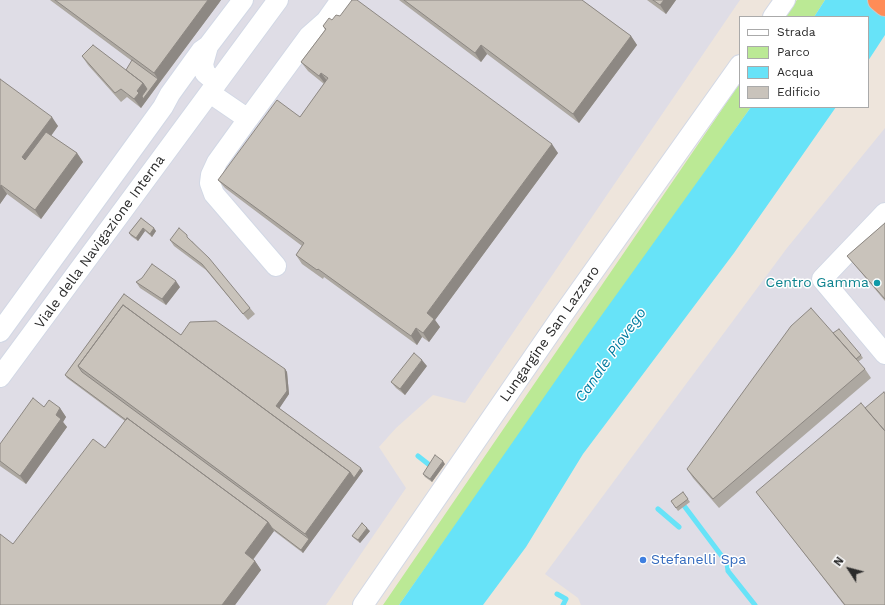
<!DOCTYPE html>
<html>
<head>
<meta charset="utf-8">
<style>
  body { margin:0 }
  #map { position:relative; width:885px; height:605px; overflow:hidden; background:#eee5dc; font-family:"Work Sans",sans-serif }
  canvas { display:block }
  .legend { position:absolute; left:739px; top:16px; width:130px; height:92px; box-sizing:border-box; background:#fff; border:1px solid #aaa; margin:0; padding:5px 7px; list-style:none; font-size:12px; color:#2b2b2b }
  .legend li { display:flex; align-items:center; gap:8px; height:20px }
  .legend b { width:20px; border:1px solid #aaa }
  .north { position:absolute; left:829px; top:549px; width:40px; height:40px; -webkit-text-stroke:3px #fff; paint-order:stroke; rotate:306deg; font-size:11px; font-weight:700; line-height:16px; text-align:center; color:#2b2b2b }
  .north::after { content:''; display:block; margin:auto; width:14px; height:18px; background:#2b2b2b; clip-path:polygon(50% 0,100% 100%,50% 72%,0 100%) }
</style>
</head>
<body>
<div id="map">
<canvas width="885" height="605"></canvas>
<ul class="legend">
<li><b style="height:5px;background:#fff"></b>Strada</li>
<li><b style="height:11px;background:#bbe995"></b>Parco</li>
<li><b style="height:11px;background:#67e3f8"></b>Acqua</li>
<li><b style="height:11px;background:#c9c3bb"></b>Edificio</li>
</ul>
<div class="north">N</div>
</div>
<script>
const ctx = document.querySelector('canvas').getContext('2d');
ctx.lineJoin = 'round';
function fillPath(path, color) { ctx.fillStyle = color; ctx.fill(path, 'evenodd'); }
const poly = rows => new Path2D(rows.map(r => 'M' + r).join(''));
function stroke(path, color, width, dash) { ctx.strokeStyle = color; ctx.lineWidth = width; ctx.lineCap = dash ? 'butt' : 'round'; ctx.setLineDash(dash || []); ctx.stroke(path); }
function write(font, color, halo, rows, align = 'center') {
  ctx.font = font + ' "Work Sans",sans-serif'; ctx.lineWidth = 3; ctx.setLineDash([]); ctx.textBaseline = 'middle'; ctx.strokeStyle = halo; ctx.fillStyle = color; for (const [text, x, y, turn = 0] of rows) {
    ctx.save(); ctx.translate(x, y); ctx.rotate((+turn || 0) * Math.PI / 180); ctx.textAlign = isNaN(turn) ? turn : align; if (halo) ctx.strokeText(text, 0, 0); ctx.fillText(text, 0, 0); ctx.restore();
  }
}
fillPath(poly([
  [0,0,740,0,465,403,433,395,396,428,379,447,406,488,326,605,0,605],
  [885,128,885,605,581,605,578,598,545,574,787,248]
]), '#dfdde6');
fillPath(poly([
  [797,0,825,0,814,17,785,17],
  [740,83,740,107,751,107,399,605,383,605]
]), '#bbe995');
fillPath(poly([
  [825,0,885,0,885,35,868,61,868,17,814,17],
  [751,107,836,107,734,253,583,454,526,547,483,605,399,605,586,337]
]), '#67e3f8');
stroke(poly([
  [418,456,432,467],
  [685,507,727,563,728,571,755,605],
  [658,509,679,527],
  [557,594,566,599,563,605]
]), '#67e3f8', 5);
const minor = poly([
  [773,17,785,0],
  [208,46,203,64,205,73,217,83],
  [210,93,248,119,309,36,326,21,341,0],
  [248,119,217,162,211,175,210,183,214,194,276,266],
  [885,213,822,279,885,354],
  [0,332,163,107,170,94,201,51,208,46,243,0],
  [0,377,278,0],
  [363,605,559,320,740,65]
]);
const highway = poly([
  [879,0,885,5]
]);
stroke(minor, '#d2d8e5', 22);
stroke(highway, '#c8c8c8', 24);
stroke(minor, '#fff', 20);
stroke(highway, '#ff8c57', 22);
fillPath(poly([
  [50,0,221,0,141,108,127,97,121,102,88,65,82,56,126,70,132,61],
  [399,0,582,0,631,36,637,45,579,123,487,54,481,62],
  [647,0,676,0,666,14],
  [332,20,558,153,435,320,440,327,429,342,422,337,417,345,324,277,323,279,302,264,296,255,302,246,225,188,218,180,300,117,324,84,308,71,301,62,325,30,323,26],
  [0,79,58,126,51,136,77,153,83,162,41,219,7,194,0,204],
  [141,218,156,231,152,237,145,231,138,241,131,236,129,233],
  [885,223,885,301,854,264,847,256],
  [170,240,192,241,250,308,255,314,248,320,206,270,174,246],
  [136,282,180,287,166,305,140,288],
  [124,294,181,335,285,369,287,372,289,394,279,408,363,471,303,553,274,531,253,560,255,561,261,570,235,605,0,605,13,544,105,448,125,421,67,378,65,375],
  [833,333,861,355,863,358,858,362,865,369,871,378,719,508,693,478,687,469],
  [427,366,405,395,396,388,391,382],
  [44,407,60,408,66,417,63,422,67,427,26,484,0,466,0,444],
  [445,464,432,482,425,477,423,474],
  [683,492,690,502,678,511,671,501],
  [756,492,885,605,844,605,763,500],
  [370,531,360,543,355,539,352,536]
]), '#ada8a1');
fillPath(poly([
  [208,0,217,0,219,3,160,82,154,73],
  [217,0,221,0,219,3],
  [664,0,676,0,666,14,660,5],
  [631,36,637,45,579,123,573,114],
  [481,45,487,54,481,62,475,53],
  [321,73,328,82,326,85,319,76],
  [158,79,160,82,141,108,134,99,137,91,143,83],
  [52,117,58,126,29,166,22,157],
  [552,144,558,153,435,320,440,327,429,342,423,333,427,313],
  [77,153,83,162,41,219,35,210],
  [1,185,7,194,0,204,0,187],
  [143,228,145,231,138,241,136,238],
  [154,228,156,231,152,237,150,234],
  [176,281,180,287,166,305,162,299],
  [416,328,422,337,417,345,411,336],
  [422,360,427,366,405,395,400,389],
  [285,369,287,372,289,394,279,409,276,406],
  [60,408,66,417,63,422,67,427,26,484,20,476,56,415],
  [443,461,445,464,432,482,430,479],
  [361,468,363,471,303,553,301,550,309,539,305,534,350,472],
  [268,522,274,531,251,562,245,553],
  [367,528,370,531,360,543,358,540],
  [255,561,261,570,235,605,222,605]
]), '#8d8883');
const building = poly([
  [55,0,208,0,154,73,55,0],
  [352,0,357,0,552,144,427,313,434,319,423,333,416,328,411,336,318,269,317,270,296,255,304,243,218,180,277,100,300,117,328,78,321,73,319,76,301,62,326,29,323,26,329,18,332,20,336,15,340,16,352,0],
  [404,0,582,0,631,36,573,114,481,45,475,53,404,0],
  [653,0,664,0,660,5,653,0],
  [93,45,143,83,137,91,139,93,134,99,121,89,115,93,82,56,93,45],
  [132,60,158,79,143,99,142,96,147,89,143,83,126,70,132,60],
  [0,79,52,117,22,157,25,160,46,132,77,153,35,210,1,185,0,187,0,79],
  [141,218,154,228,150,234,143,228,136,238,129,233,141,218],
  [885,223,885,299,847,256,885,223],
  [179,228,187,235,187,237,209,258,250,308,243,314,202,264,170,240,179,228],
  [152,264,176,281,162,299,136,282,142,278,152,264],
  [124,294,181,335,190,322,216,321,285,369,287,391,276,406,361,468,354,478,350,472,123,305,78,366,82,372,309,539,301,550,272,528,268,522,127,418,126,420,65,375,124,294],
  [123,305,350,472,305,534,78,366,123,305],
  [811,308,865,369,713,499,687,469,791,326,811,308],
  [839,329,861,355,856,359,833,333,839,329],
  [414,353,422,360,400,389,391,382,414,353],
  [884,392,885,394,885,431,865,408,884,392],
  [33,398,44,407,49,400,60,408,56,415,61,419,20,476,0,461,0,444,33,398],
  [861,403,885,431,885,605,845,605,756,492,861,403],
  [127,418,268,522,245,553,255,561,222,605,0,605,0,534,13,544,93,439,105,448,127,418],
  [435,455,443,461,430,479,423,474,435,455],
  [683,492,688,499,676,508,671,501,683,492],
  [362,523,367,528,358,540,352,536,362,523]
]);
fillPath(building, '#c9c3bb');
stroke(building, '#8d8883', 1);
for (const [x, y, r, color] of [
  [877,283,4,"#0f9aa8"],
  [643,560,4,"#3f7fe0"]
]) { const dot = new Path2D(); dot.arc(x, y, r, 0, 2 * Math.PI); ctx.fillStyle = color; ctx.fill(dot); stroke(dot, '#fff', 1.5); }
write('14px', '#2b2b2b', '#fff', [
  ["Viale della Navigazione Interna",100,242,-54],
  ["Lungargine San Lazzaro",550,334,-55]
]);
write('14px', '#0d838f', '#fff', [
  ["Centro Gamma",869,283]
], 'right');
write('14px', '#366cbe', '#fff', [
  ["Stefanelli Spa",651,560]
], 'left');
write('italic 15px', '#037ca0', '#fff', [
  ["Canale Piovego",611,355,-55]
]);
</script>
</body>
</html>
